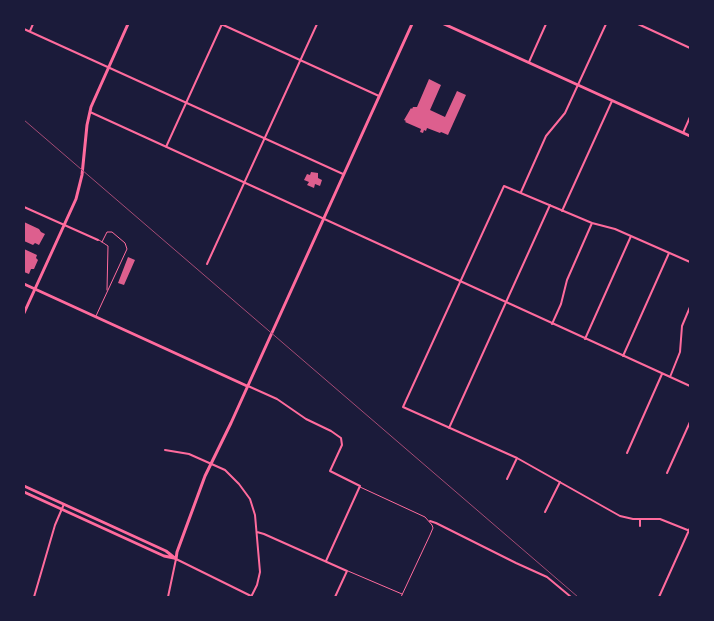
<!DOCTYPE html>
<html>
<head>
<meta charset="utf-8">
<style>
  body { margin:0 }
  #map { position:relative; width:714px; height:621px; overflow:hidden; background:#1b1b3a; font-family:"Fira Sans",sans-serif }
  canvas { display:block }
  .frame { position:absolute; inset:0; border:25px solid #1b1b3a; pointer-events:none }
</style>
</head>
<body>
<div id="map">
<canvas width="714" height="621"></canvas>
<div class="frame"></div>
</div>
<script>
const ctx = document.querySelector('canvas').getContext('2d');
ctx.lineJoin = 'round';
function fillPath(path, color) { ctx.fillStyle = color; ctx.fill(path, 'evenodd'); }
const poly = rows => new Path2D(rows.map(r => 'M' + r).join(''));
function stroke(path, color, width, dash) { ctx.strokeStyle = color; ctx.lineWidth = width; ctx.lineCap = dash ? 'butt' : 'round'; ctx.setLineDash(dash || []); ctx.stroke(path); }
fillPath(poly([
  [429,79,441,85,430,110,445,117,457,91,466,95,448,135,441,132,440,133,427,128,426,131,424,130,423,133,420,132,421,129,405,122,406,121,404,120,411,108,412,109,413,107,417,107],
  [311,172,318,173,318,178,322,180,320,186,315,184,314,188,307,185,309,182,304,180,307,174,310,175],
  [24,222,39,229,41,232,45,234,39,245,35,243,33,245,24,241],
  [24,249,37,255,36,258,38,260,34,269,31,269,29,274,24,272],
  [128,257,135,260,124,285,118,283]
]), '#dd5f8e');
stroke(poly([
  [99,240,108,246,107,290],
  [96,316,127,249,125,243,112,232,107,232,102,242],
  [360,487,425,517,432,525,433,528,430,535,401,597],
  [348,571,402,594]
]), '#ff6b9d', 1);
stroke(poly([
  [221,24,379,96],
  [638,24,690,48],
  [24,29,343,174],
  [30,31,33,24],
  [529,62,546,24],
  [90,112,690,386],
  [683,133,690,117],
  [166,147,222,24],
  [521,192,546,136,565,113,606,24],
  [24,207,98,240],
  [562,211,612,101],
  [690,262,615,229,592,223,504,186,403,407,517,458,620,516,633,519,660,519,690,531],
  [207,264,317,24],
  [552,324,561,304,567,280,592,223],
  [585,339,631,236],
  [623,356,669,253],
  [670,377,680,352,682,326,690,307],
  [248,386,277,399,306,419,331,431,341,438,342,445,330,471,360,486,326,561],
  [449,428,550,205],
  [165,450,189,454,225,470,239,484,250,499,255,515,260,572,257,585,251,597],
  [627,453,662,374],
  [667,473,690,422],
  [507,479,517,458],
  [545,512,560,482],
  [640,519,640,526],
  [430,521,436,523,516,563,547,577,571,597],
  [257,532,264,534,347,571,335,597],
  [34,597,55,525,64,504],
  [168,597,176,559,251,596],
  [659,597,690,528]
]), '#ff6b9d', 2);
stroke(poly([
  [24,284,247,386],
  [24,486,166,551,176,559],
  [24,492,164,556,174,558],
  [176,559,177,552,205,476,231,423,412,24]
]), '#ff6b9d', 3);
stroke(poly([
  [444,24,690,136],
  [24,313,76,199,82,175,87,125,91,107,128,24]
]), '#ff6b9d', 3);
stroke(poly([
  [24,120,578,597]
]), '#a44b75', 1);
</script>
</body>
</html>
